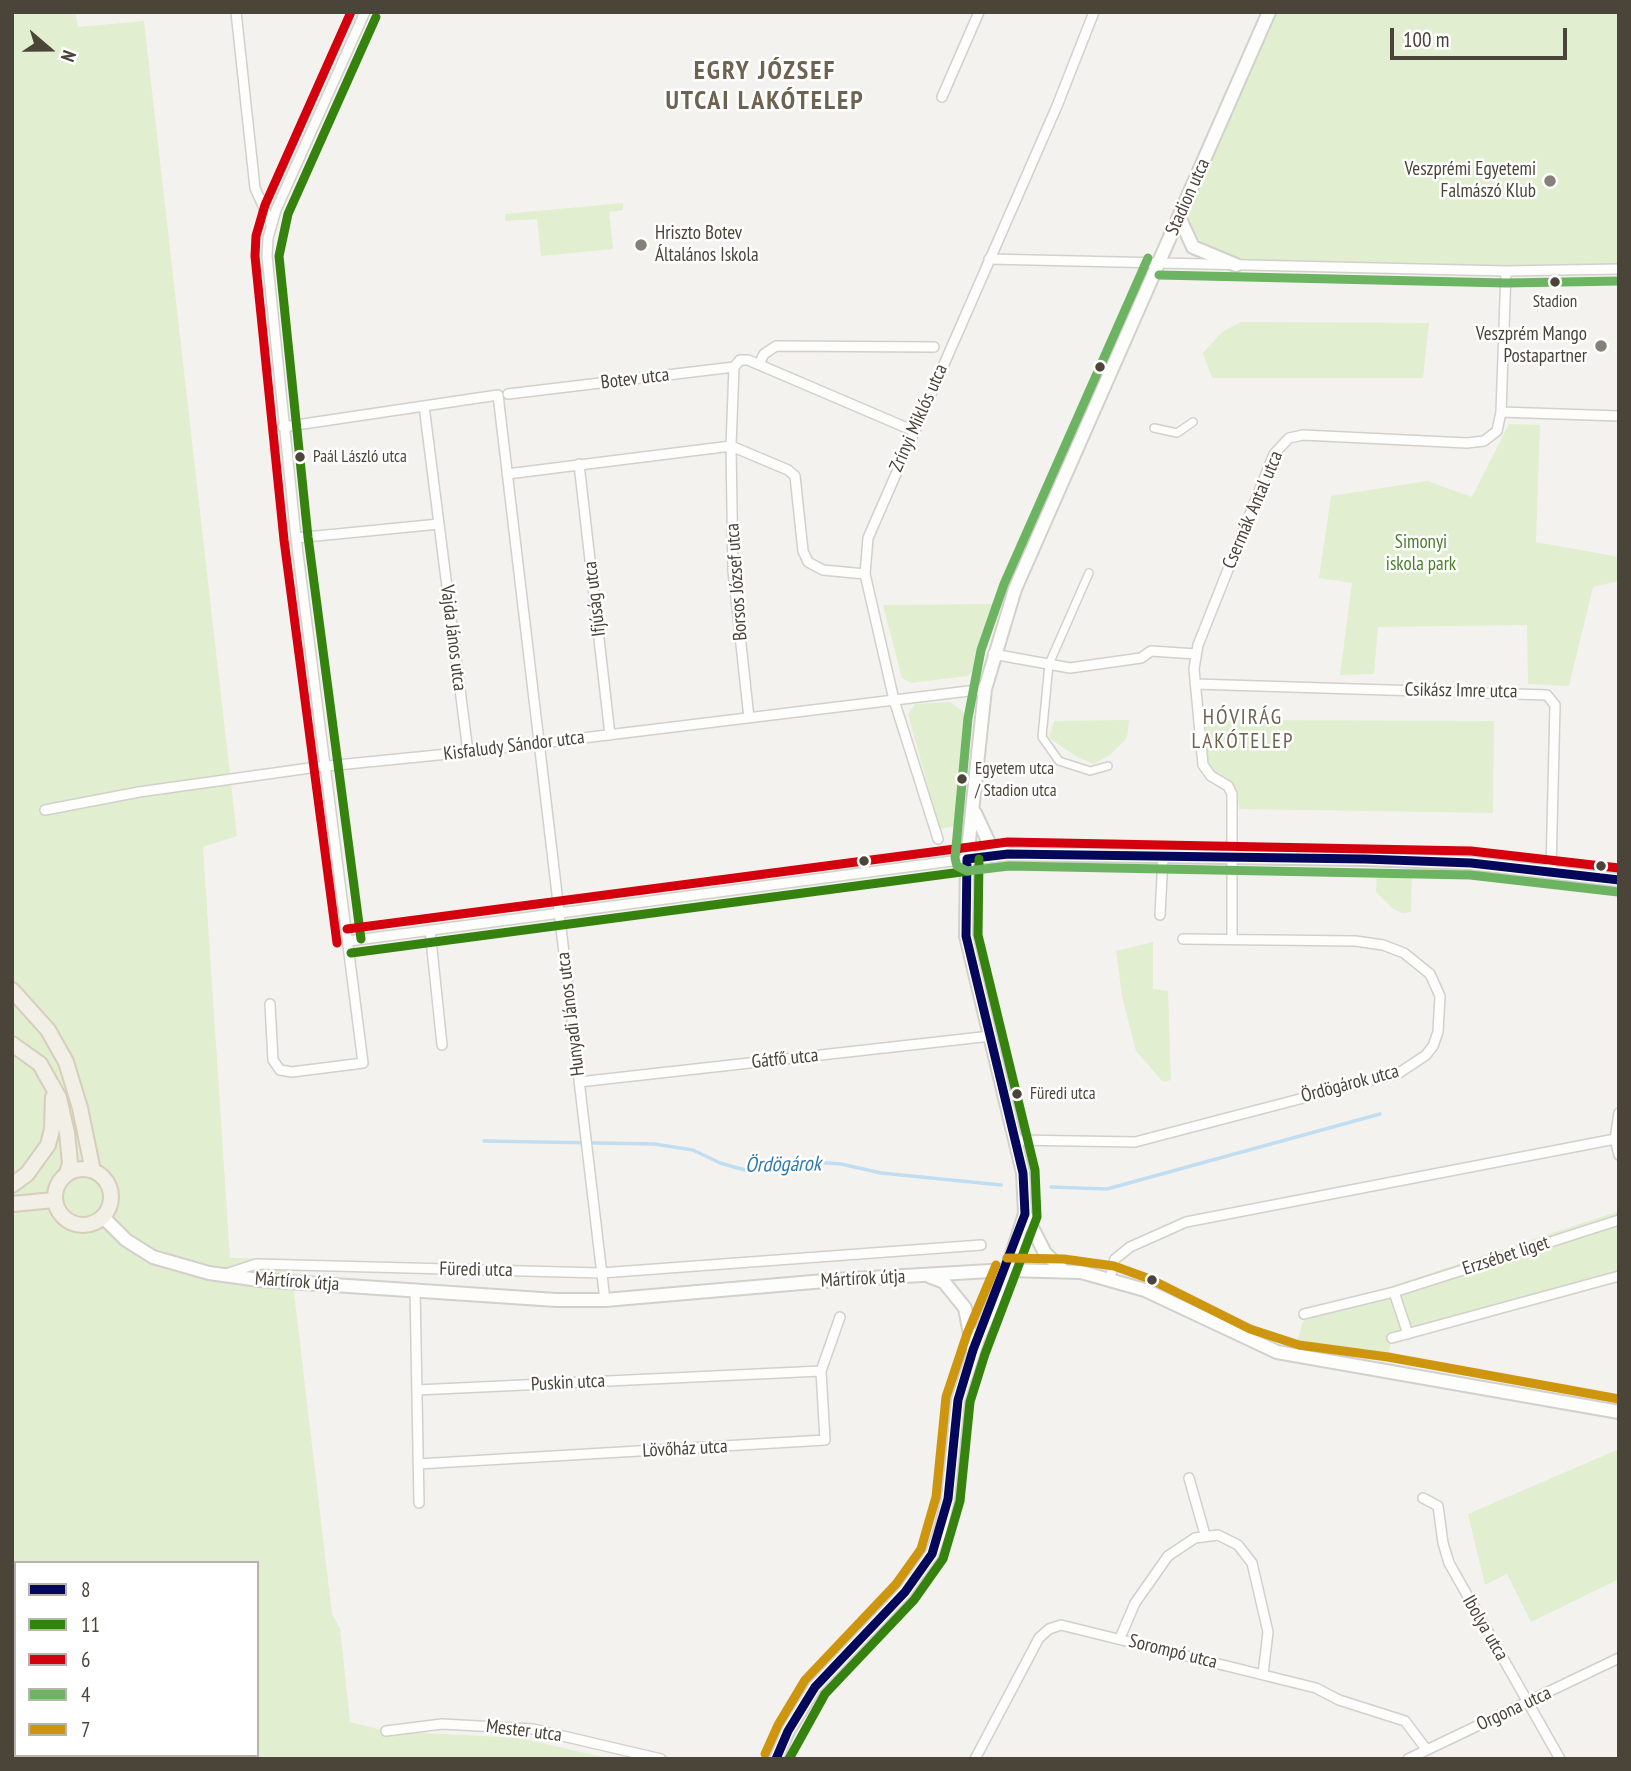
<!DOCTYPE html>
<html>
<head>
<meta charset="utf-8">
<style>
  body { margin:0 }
  #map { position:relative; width:1631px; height:1771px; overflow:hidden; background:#f4f2ee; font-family:"PT Sans Narrow",sans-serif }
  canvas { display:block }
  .frame { position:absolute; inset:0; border:14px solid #4b4439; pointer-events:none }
  .legend { position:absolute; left:14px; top:1561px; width:245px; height:196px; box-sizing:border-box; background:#fff; border:2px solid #b7b4b0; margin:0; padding:9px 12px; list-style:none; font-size:21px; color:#4b4439 }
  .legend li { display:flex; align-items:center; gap:14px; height:35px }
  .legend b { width:35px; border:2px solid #b7b4b0 }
  .north { position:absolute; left:14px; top:14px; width:70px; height:70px; -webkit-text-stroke:5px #fff; paint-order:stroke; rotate:110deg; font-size:19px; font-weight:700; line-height:28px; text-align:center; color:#4b4439 }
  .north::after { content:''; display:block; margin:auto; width:24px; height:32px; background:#4b4439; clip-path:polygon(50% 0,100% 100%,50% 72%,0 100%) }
  .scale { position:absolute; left:1390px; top:28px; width:177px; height:32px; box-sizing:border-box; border:4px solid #4b4439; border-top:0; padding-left:9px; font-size:21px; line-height:24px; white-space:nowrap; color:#4b4439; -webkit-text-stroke:5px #fff; paint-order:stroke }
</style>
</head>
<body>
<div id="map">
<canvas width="1631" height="1771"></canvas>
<div class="frame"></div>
<ul class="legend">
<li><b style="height:9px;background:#05085a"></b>8</li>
<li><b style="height:9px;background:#35820e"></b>11</li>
<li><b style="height:9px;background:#d5000d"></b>6</li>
<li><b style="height:9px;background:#6cb461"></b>4</li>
<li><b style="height:9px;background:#ce960e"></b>7</li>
</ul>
<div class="north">N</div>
<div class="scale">100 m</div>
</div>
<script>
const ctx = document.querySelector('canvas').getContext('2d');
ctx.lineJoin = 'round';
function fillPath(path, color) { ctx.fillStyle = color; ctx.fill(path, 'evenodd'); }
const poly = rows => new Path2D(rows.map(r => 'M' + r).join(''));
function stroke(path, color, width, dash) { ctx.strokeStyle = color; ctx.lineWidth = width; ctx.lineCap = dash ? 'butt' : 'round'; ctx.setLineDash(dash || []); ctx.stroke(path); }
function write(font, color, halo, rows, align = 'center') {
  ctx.font = font + ' "PT Sans Narrow",sans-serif'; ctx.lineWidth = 5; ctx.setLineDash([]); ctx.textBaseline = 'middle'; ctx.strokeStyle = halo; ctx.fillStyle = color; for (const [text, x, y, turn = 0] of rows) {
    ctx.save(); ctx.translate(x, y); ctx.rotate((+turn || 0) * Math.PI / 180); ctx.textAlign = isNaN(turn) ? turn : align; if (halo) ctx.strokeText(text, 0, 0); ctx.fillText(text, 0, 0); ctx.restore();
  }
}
fillPath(poly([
  [12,12,75,12,78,27,144,21,237,836,203,847,230,1258,290,1259,332,1614,340,1628,350,1722,386,1731,519,1738,612,1759,12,1759],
  [16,1563,257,1563,257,1755,16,1755],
  [1269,12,1619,12,1619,269,1236,265,1193,247,1179,217],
  [623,203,623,210,609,212,613,249,541,256,537,219,505,221,505,214],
  [1241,322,1429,323,1423,378,1212,378,1203,353,1222,332],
  [1509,424,1540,425,1536,542,1619,557,1619,581,1593,587,1569,686,1528,684,1527,625,1378,627,1374,674,1340,675,1352,583,1319,578,1331,496,1427,481,1472,497],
  [993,604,980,657,976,668,967,676,911,683,902,678,883,605],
  [950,702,964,712,967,721,959,825,940,829,908,714,915,704],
  [1129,720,1127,738,1111,754,1094,764,1077,757,1049,738,1054,721],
  [1205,720,1494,721,1493,813,1239,809,1237,792,1232,782,1214,772,1208,763],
  [1377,873,1412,875,1411,912,1402,913,1392,908,1376,892],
  [1153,942,1153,989,1168,991,1171,1080,1163,1082,1136,1051,1122,996,1116,951],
  [1619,1211,1619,1280,1391,1343,1387,1358,1296,1346,1303,1321,1352,1299],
  [1619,1449,1619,1579,1531,1622,1507,1574,1485,1585,1468,1514]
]), '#e1eecf');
stroke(poly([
  [484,1141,654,1144,693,1150,720,1163,745,1170,775,1164,814,1162,841,1164,881,1173,1001,1185],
  [1051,1187,1107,1189,1380,1114]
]), '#c0ddf1', 3.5);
const pedestrian = poly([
  [1154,428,1177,433,1193,422],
  [1089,573,1049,664,1042,737,1059,761,1090,771,1108,766]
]);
const minor = poly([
  [236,12,255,188,271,224],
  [942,97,979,12],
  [989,259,1506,271,1619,269],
  [759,364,764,354,776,346,934,347],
  [734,367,731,446,733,571,749,718],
  [508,394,734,367,740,360,748,360,914,431],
  [424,406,468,752],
  [1501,412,1619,416],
  [283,427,498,395,605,1300],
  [579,464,610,735],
  [507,474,731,446,788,470,795,476,803,551,808,562,823,570,865,574],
  [296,538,439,524],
  [993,654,1070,668,1141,658,1151,651,1196,654],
  [1195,684,1547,695,1555,705,1551,871],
  [45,810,139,792,317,767,468,752,985,689],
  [938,839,894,700,865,574,868,538,1057,106,1094,12],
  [1160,915,1163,857],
  [430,930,442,1045],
  [1232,939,1232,794,1228,786,1211,776,1203,765,1194,669,1198,645,1274,454,1289,438,1303,435,1467,443,1484,441,1497,431,1501,412,1506,271],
  [349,941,967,859],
  [270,1004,273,1060,280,1070,292,1072,363,1063,296,538,267,256,268,238,276,210,365,12],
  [579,1082,991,1036],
  [1619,1113,1615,1139,1619,1155],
  [1016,1140,1135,1142,1399,1073,1426,1055,1433,1046,1438,1032,1440,996,1430,974,1404,953,1383,945,1355,941,1183,939],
  [226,1274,256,1264,601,1273,981,1245],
  [1110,1278,1115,1259,1130,1247,1186,1222,1615,1139],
  [415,1289,419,1503],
  [1394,1292,1408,1334],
  [1304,1314,1394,1292,1619,1220],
  [1392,1338,1619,1276],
  [417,1390,821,1371],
  [418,1464,825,1440,821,1371,840,1317],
  [1189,1478,1205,1535],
  [1423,1498,1438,1506,1443,1543,1449,1563,1560,1759],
  [1120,1638,1135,1603,1168,1556,1195,1538,1218,1535,1238,1545,1252,1563,1268,1632,1263,1674],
  [386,1731,442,1724,533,1729,661,1759],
  [975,1759,1039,1638,1049,1629,1061,1625,1316,1688,1339,1700,1405,1721,1426,1749],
  [1408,1759,1619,1658]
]);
const tertiary = poly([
  [1179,217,1193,247,1236,265],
  [975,813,990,845,1008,854],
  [967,859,1008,854,1365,859,1471,863,1619,880],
  [1025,1214,1045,1253,1064,1271],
  [103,1217,126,1240,153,1257,209,1273,259,1280,556,1300,605,1300,836,1280,1007,1270,1081,1272,1145,1290,1277,1352,1619,1412],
  [931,1277,944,1282,965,1308,973,1350],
  [776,1759,788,1731,815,1687,905,1592,932,1554,941,1529,948,1499,958,1400,978,1339,1007,1270,1025,1214,1023,1173,966,936,967,859,985,689,1015,589,1269,12]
]);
const primary = poly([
  [12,990,48,1030,66,1062,80,1108,93,1171],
  [12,1044,40,1064,59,1098,67,1133,70,1163,67,1174],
  '55 1197a28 28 0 1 1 56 0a28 28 0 1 1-56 0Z',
  [12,1185,27,1174,48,1145,52,1129,53,1097],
  [12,1204,54,1200]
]);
stroke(pedestrian, '#d2d0cb', 10);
stroke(minor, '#d2d0cb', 12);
stroke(tertiary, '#d2d0cb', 16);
stroke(primary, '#d6cebb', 18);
stroke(pedestrian, '#fdfdfc', 7);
stroke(minor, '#fdfdfc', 9);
stroke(tertiary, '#fdfdfc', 12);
stroke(primary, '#f2efe6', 14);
stroke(poly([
  [967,859,1008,854,1365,859,1471,863,1619,880],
  [776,1759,788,1731,815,1687,905,1592,932,1554,948,1499,958,1400,973,1350,1025,1214,1023,1173,966,936,967,859]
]), '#05085a', 9);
stroke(poly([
  [361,939,308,537,279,256,288,214,376,17],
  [351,953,969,871],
  [789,1759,825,1694,914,1600,943,1559,960,1501,970,1402,985,1354,1037,1217,1035,1170,978,935,979,859]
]), '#35820e', 9);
stroke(poly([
  [347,929,1008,842,1471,851,1619,868],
  [337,943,284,540,255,256,256,236,265,205,351,12]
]), '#d5000d', 9);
stroke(poly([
  [1148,258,1004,584,981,650,968,718,955,858,957,866,967,871,1009,866,1470,875,1618,892],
  [1159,275,1506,283,1619,281]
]), '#6cb461', 9);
stroke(poly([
  [1007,1258,1064,1259,1114,1266,1150,1279,1250,1329,1299,1345,1388,1357,1619,1399],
  [765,1754,778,1725,805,1680,896,1584,921,1549,936,1497,946,1397,967,1334,996,1265]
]), '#ce960e', 9);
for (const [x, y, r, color] of [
  [1550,181,7,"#868178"],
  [641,245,7,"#868178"],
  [1555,282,6,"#4b4439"],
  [1601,346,7,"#868178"],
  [1100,367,6,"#4b4439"],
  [300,457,6,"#4b4439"],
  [962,779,6,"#4b4439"],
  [864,861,6,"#4b4439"],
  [1601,866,6,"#4b4439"],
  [1017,1094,6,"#4b4439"],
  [1152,1280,6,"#4b4439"]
]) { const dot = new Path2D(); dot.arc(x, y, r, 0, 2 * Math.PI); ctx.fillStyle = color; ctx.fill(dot); stroke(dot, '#fff', 2.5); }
write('17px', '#4b4439', '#fff', [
  ["Stadion",1555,302,"center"],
  ["Paál László utca",313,457],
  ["Egyetem utca",975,769],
  ["/ Stadion utca",975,791],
  ["Füredi utca",1030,1094]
], 'left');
write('19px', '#4b4439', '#fff', [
  ["Veszprémi Egyetemi",1536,170],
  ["Falmászó Klub",1536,192],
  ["Hriszto Botev",655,234,"left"],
  ["Általános Iskola",655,256,"left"],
  ["Veszprém Mango",1587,335],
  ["Postapartner",1587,357]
], 'right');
write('19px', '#4b4439', '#fff', [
  ["Stadion utca",1188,197,-66],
  ["Botev utca",635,379,-7],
  ["Zrínyi Miklós utca",919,418,-66],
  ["Csermák Antal utca",1253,510,-67],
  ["Borsos József utca",737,582,-94],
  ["Ifjúság utca",595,599,-97],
  ["Vajda János utca",453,638,83],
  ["Csikász Imre utca",1461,691,1],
  ["Kisfaludy Sándor utca",514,746,-7],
  ["Hunyadi János utca",571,1014,-97],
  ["Gátfő utca",785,1059,-6],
  ["Ördögárok utca",1350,1084,-15],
  ["Erzsébet liget",1506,1256,-18],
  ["Füredi utca",476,1270,1],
  ["Mártírok útja",863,1279,-3],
  ["Mártírok útja",297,1282,4],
  ["Puskin utca",568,1383,-3],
  ["Lövőház utca",685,1449,-3],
  ["Ibolya utca",1485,1628,60],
  ["Sorompó utca",1173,1652,14],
  ["Orgona utca",1514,1709,-25],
  ["Mester utca",524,1731,7]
]);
write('19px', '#4a7f2a', '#fff', [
  ["Simonyi",1421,543],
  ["iskola park",1421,565]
]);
ctx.letterSpacing = '2px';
write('21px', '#6e6250', '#fff', [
  ["HÓVIRÁG",1243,718],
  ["LAKÓTELEP",1243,742]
]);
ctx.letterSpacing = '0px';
write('italic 21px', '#2e7ab2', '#fff', [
  ["Ördögárok",783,1165,-1]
]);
ctx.letterSpacing = '2px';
write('bold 26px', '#6e6250', '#fff', [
  ["EGRY JÓZSEF",765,72],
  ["UTCAI LAKÓTELEP",765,102]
]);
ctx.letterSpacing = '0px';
</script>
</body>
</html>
